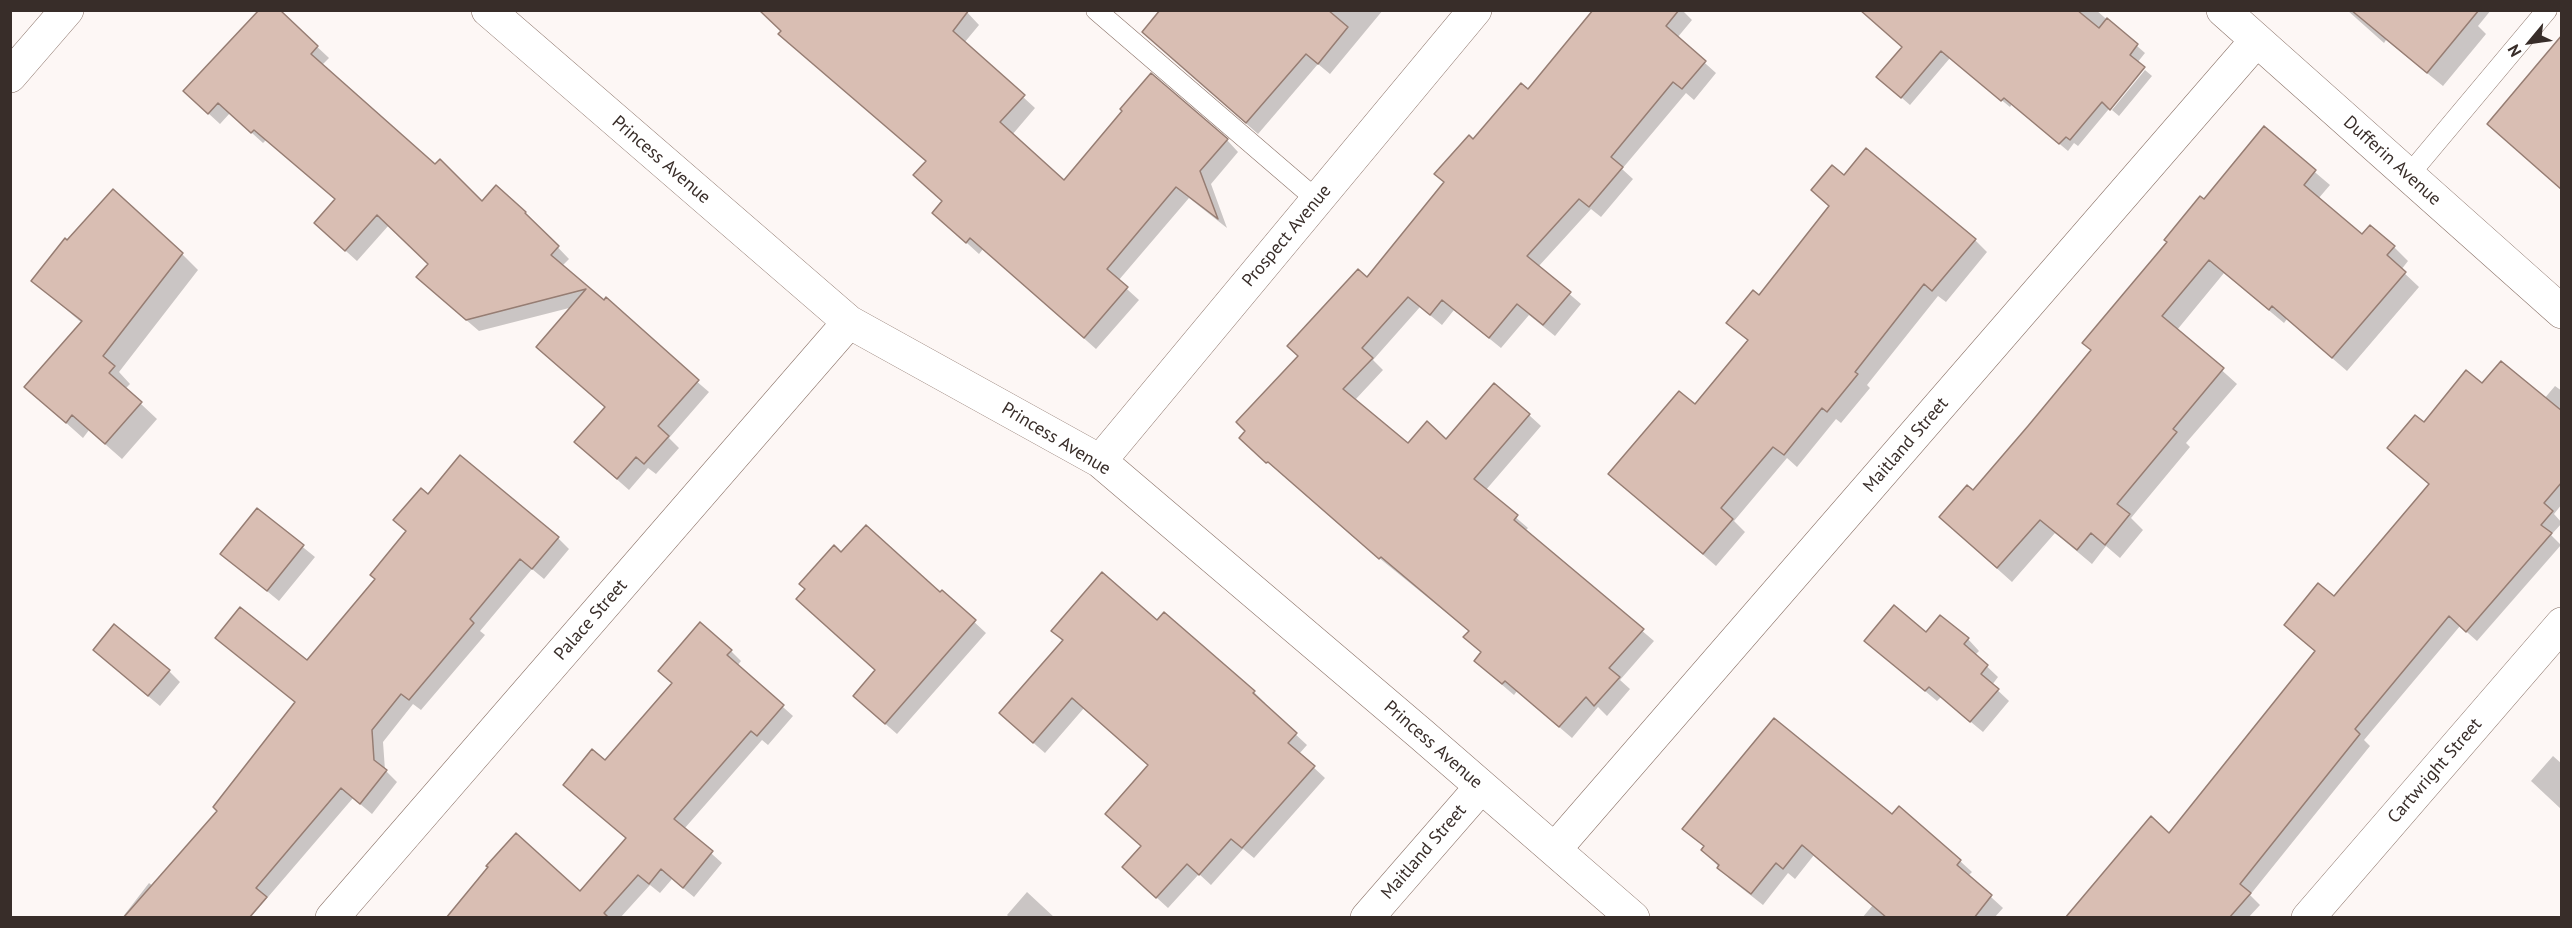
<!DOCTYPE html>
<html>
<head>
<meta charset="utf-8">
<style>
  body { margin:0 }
  #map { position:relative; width:2572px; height:928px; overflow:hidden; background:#fdf7f5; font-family:"PT Sans",sans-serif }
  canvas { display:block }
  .frame { position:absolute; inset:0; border:12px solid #382d29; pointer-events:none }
  .north { position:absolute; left:2500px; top:12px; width:60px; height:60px; -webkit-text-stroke:4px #fff; paint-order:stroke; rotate:241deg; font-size:16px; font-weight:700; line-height:24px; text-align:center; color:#382d29 }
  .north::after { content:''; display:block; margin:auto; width:21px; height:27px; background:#382d29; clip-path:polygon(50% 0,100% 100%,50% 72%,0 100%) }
</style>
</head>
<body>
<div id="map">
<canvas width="2572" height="928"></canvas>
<div class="frame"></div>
<div class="north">N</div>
</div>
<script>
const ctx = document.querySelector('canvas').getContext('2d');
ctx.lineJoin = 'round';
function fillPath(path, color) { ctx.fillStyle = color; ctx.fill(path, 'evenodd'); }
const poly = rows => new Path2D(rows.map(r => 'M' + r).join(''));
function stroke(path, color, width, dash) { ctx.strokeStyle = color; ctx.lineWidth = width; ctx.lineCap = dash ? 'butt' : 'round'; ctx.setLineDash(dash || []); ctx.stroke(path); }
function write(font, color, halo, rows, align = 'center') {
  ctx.font = font + ' "PT Sans",sans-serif'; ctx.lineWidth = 4.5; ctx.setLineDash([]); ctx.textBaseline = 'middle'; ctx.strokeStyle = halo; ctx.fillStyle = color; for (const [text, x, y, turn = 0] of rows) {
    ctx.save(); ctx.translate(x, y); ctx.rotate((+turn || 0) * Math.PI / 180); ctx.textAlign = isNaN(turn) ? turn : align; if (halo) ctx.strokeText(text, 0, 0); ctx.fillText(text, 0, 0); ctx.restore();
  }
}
fillPath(poly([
  [278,10,329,58,322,65,385,123,482,203,496,187,525,213,569,259,562,266,709,392,669,438,679,448,656,474,648,468,629,490,587,453,607,407,573,307,479,331,429,288,430,264,389,225,357,261,327,234,336,200,266,140,263,143,230,113,220,124,196,102],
  [965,10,979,25,964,43,1035,108,1012,135,1064,182,1227,140,1238,152,1211,184,1227,228,1189,198,1118,281,1139,300,1096,349,983,249,979,254,946,224,944,202,927,162,780,34],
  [1162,10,1383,10,1330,74,1318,64,1258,134,1155,43],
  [1596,10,1682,10,1692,20,1677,38,1716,73,1694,100,1686,93,1622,169,1633,179,1601,217,1591,209,1538,267,1581,304,1555,336,1529,315,1501,348,1454,310,1442,325,1420,307,1373,360,1383,370,1355,400,1408,445,1447,441,1529,415,1541,426,1485,491,1528,528,1525,531,1654,641,1620,680,1630,689,1607,716,1598,707,1572,738,1517,691,1514,695,1487,672,1482,653,1466,637,1470,632,1351,535,1253,449,1299,356,1367,279,1445,182,1473,141,1529,91],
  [1862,10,2096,10,2145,53,2137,63,2143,68,2078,146,2074,143,2068,151,2012,104,2010,107,1950,58,1910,105,1886,84,1904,47],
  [2347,10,2491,10,2478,26,2486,34,2443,86,2386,40,2384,43],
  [2145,70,2152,76,2119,116,2112,110],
  [2264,129,2330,185,2318,199,2362,236,2394,247,2408,261,2401,270,2419,287,2347,371,2287,319,2284,323,2224,273,2177,330,2237,384,2186,443,2190,447,2131,518,2143,530,2120,558,2106,546,2092,564,2055,533,2012,582,1955,531,1974,492,2092,351,2204,201],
  [1844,177,1975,240,1987,252,1946,302,1938,296,1867,385,1870,388,1841,423,1836,419,1797,467,1787,458,1734,521,1745,532,1716,566,1610,474,1695,407,1749,342,1728,323,1760,297,1830,207,1813,190],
  [182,254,198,270,119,372,130,384,125,389,157,419,122,459,89,430,83,438,26,387,82,323,33,281],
  [2483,385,2544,399,2555,386,2562,391,2562,504,2554,514,2562,523,2551,535,2561,545,2477,641,2460,626,2364,740,2370,746,2250,895,2260,905,2248,918,2089,918,2169,835,2316,652,2286,625,2334,598,2430,485,2389,448],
  [428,496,558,538,569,549,544,579,532,569,480,631,485,635,421,710,413,704,383,742,385,770,397,782,372,814,353,798,250,918,122,918,149,883,153,886,219,811,296,703,217,638,308,663,377,580],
  [257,510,315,557,279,601,222,554],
  [841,554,940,594,942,592,986,633,897,734,866,707,876,671,806,590],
  [1157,622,1254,692,1265,703,1264,705,1307,745,1299,754,1325,778,1254,858,1243,849,1211,885,1199,874,1168,908,1135,878,1142,847,1149,766,1084,708,1045,753,1013,725,1063,642,1053,631],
  [1926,634,1968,639,1979,651,1975,655,1998,677,1992,685,2009,701,1983,732,1941,697,1937,701,1878,652],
  [731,651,741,661,737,666,793,716,768,745,762,740,684,829,722,863,694,897,672,879,660,893,650,885,620,918,448,918,580,893,627,839,565,785,605,762],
  [106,661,169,671,180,682,160,706],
  [2553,756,2562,764,2562,810,2531,781],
  [1899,808,1960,861,1972,872,1968,876,2003,908,1994,918,1862,918,1873,905,1814,855,1795,879,1788,873,1763,905,1730,879,1703,850,1705,847,1684,828,1893,816],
  [1027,892,1055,918,1010,918,1007,915]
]), '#0003');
const building = poly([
  [259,10,280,10,318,46,311,54,435,164,440,159,482,201,496,185,526,212,525,213,559,246,551,255,604,300,606,297,699,380,658,426,669,436,644,464,636,457,617,479,574,442,605,407,536,347,586,289,466,320,416,277,428,264,377,215,345,251,314,223,335,199,254,130,251,133,218,103,208,114,183,91,259,10],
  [759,10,969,10,953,31,1025,95,1000,122,1064,180,1122,111,1120,109,1151,73,1228,139,1200,171,1218,219,1176,187,1107,269,1128,287,1084,338,970,238,966,243,932,213,942,201,913,175,926,161,778,34,781,31,759,10],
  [1160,10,1328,10,1348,27,1318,64,1306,54,1246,123,1142,32,1160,10],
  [1593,10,1679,10,1666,26,1706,61,1682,89,1673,82,1611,157,1623,167,1589,207,1579,199,1527,256,1571,292,1543,325,1517,304,1489,338,1442,300,1430,315,1408,297,1362,348,1373,358,1343,389,1408,443,1427,421,1446,439,1494,383,1530,414,1474,479,1518,515,1514,520,1644,629,1609,668,1620,677,1594,706,1586,697,1559,727,1505,681,1502,684,1474,661,1481,652,1463,637,1469,631,1381,557,1379,559,1268,462,1266,463,1239,438,1245,431,1236,422,1298,356,1287,346,1358,269,1367,277,1444,182,1434,174,1469,135,1473,139,1521,83,1528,89,1593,10],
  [1860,10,2077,10,2099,28,2107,18,2138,44,2130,55,2145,67,2110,110,2102,102,2070,140,2066,137,2059,144,2004,98,2001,101,1941,51,1901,98,1876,77,1902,47,1860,10],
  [2351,10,2479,10,2427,73,2351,10],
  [2562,35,2562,190,2487,124,2562,35],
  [2264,126,2316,170,2304,185,2362,234,2370,225,2395,246,2387,255,2406,272,2332,358,2272,306,2269,310,2209,260,2162,316,2224,368,2173,429,2177,432,2117,504,2130,514,2105,545,2091,533,2077,550,2040,520,1997,568,1939,517,1967,485,1973,490,2028,426,2091,350,2082,343,2167,242,2164,240,2200,196,2204,199,2264,126],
  [1866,148,1976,239,1932,291,1924,284,1855,372,1858,374,1827,412,1822,408,1784,455,1773,447,1721,508,1733,519,1703,554,1608,474,1679,391,1695,404,1748,340,1726,323,1753,290,1759,295,1829,206,1811,190,1832,165,1844,175,1866,148],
  [113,189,183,253,103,356,115,366,109,373,142,402,105,444,72,415,66,423,24,387,82,321,31,281,65,238,67,240,113,189],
  [2501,361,2562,411,2562,482,2544,503,2553,511,2541,525,2552,533,2466,632,2449,616,2355,729,2360,734,2240,884,2251,893,2229,918,2065,918,2151,816,2169,833,2315,651,2284,625,2318,583,2334,596,2429,484,2387,448,2415,415,2424,422,2466,370,2482,383,2501,361],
  [460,455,559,537,532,569,520,559,470,619,474,623,409,700,401,694,372,730,374,760,387,770,360,804,341,788,256,888,267,897,249,918,123,918,217,811,213,807,295,702,215,638,240,607,307,660,375,579,370,575,406,531,393,520,421,488,428,494,460,455],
  [257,508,304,545,267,591,220,554,257,508],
  [866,525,940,592,942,590,976,620,885,724,853,696,875,670,796,599,805,589,799,584,834,545,841,552,866,525],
  [1102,572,1157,620,1164,612,1255,691,1253,693,1297,733,1288,743,1315,766,1242,848,1231,839,1199,875,1187,864,1156,898,1122,867,1141,846,1105,814,1148,765,1072,698,1033,743,999,713,1063,640,1051,631,1102,572],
  [1894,605,1926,632,1940,615,1969,638,1964,644,1988,665,1981,674,1999,689,1970,722,1929,687,1925,691,1864,641,1894,605],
  [700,622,732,650,727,655,784,705,757,736,751,731,674,819,713,851,683,888,661,869,649,884,638,875,604,913,609,918,446,918,488,867,486,866,516,833,580,891,626,838,563,785,592,749,605,760,672,683,658,671,700,622],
  [114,624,170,670,148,696,93,650,114,624],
  [1774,718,1892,814,1899,806,1961,860,1957,865,1992,895,1974,918,1887,918,1802,845,1783,869,1776,863,1751,894,1717,868,1719,865,1701,850,1704,846,1682,829,1774,718]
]);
fillPath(building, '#d9beb3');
stroke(building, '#967d73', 1.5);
const service = poly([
  [1096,10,1317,200],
  [2408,176,2547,10]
]);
const minor = poly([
  [488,10,849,322,1100,461,1421,734,1633,918],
  [2223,10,2562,312],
  [10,76,67,10],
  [1100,461,1475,10],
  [1555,849,2256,41],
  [332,918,849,322],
  [1367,918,1481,787],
  [2308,918,2562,624]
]);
stroke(service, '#8b7369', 21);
stroke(minor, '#8b7369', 34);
stroke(service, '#fff', 20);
stroke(minor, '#fff', 33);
write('18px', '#382d29', '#fff', [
  ["Princess Avenue",661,160,41],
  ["Dufferin Avenue",2392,161,42],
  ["Prospect Avenue",1287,236,-50],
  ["Princess Avenue",1056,439,31],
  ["Maitland Street",1906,445,-49],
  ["Palace Street",591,620,-49],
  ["Princess Avenue",1433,745,41],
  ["Cartwright Street",2435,771,-49],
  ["Maitland Street",1424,852,-49]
]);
</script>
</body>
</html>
